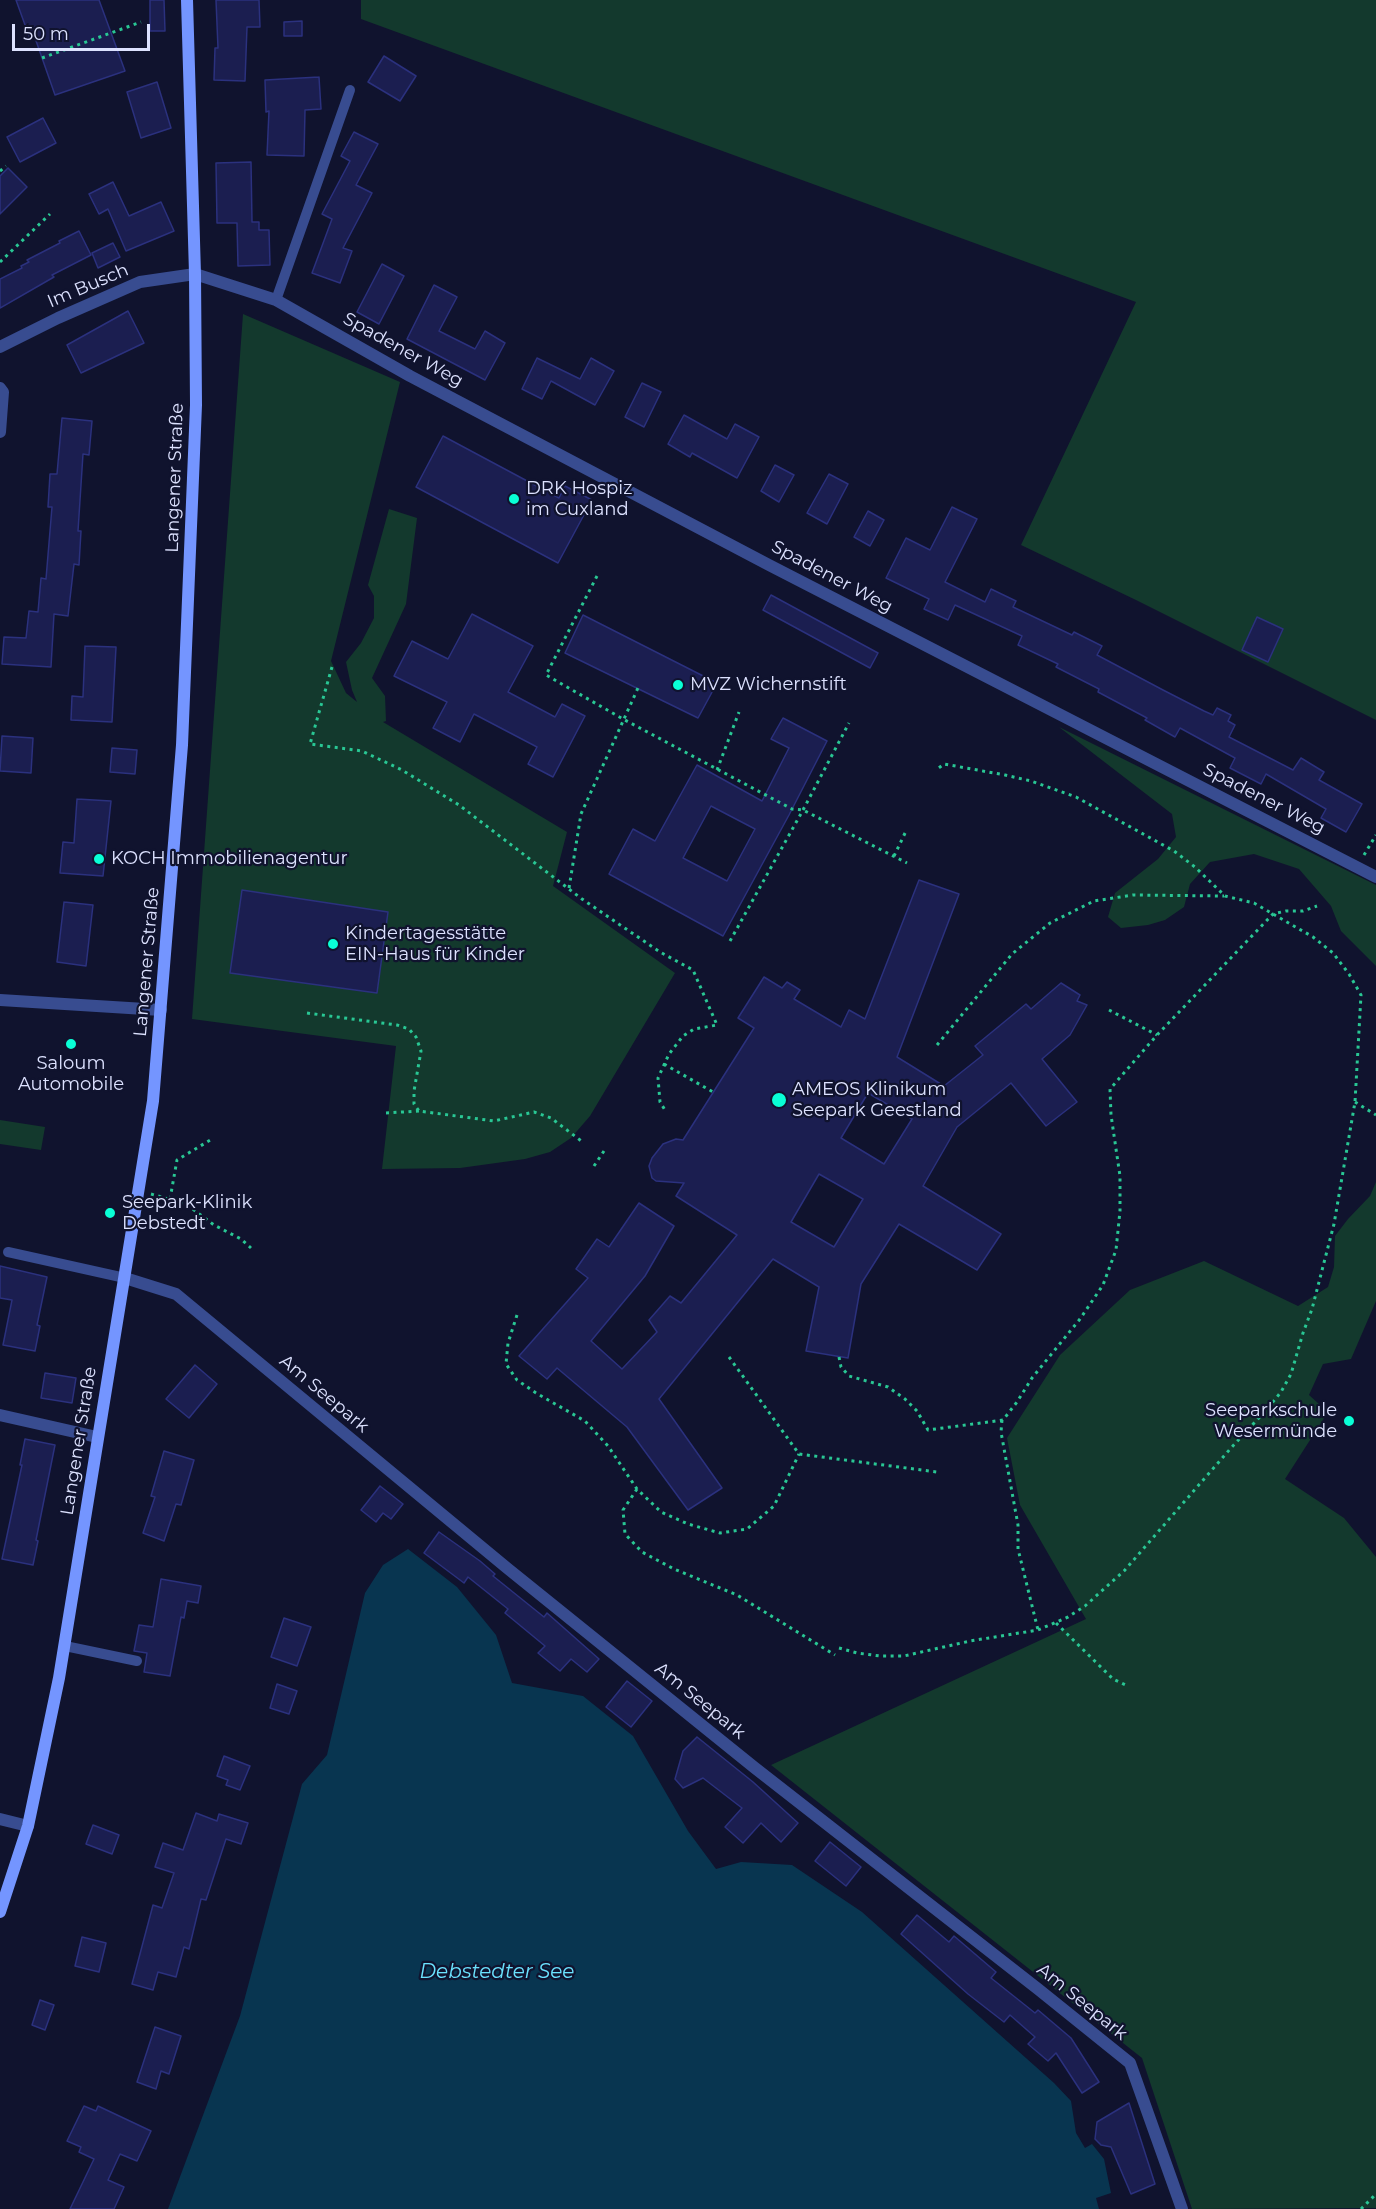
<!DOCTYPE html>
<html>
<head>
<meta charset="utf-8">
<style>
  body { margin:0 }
  #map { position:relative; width:1376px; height:2209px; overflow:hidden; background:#10132e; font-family:Montserrat,sans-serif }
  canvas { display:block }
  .scale { position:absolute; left:12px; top:24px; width:138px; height:27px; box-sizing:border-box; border:3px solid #dde2ff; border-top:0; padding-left:8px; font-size:18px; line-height:21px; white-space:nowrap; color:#dde2ff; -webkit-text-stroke:4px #10132e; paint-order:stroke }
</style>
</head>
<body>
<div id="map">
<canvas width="1376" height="2209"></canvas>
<div class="scale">50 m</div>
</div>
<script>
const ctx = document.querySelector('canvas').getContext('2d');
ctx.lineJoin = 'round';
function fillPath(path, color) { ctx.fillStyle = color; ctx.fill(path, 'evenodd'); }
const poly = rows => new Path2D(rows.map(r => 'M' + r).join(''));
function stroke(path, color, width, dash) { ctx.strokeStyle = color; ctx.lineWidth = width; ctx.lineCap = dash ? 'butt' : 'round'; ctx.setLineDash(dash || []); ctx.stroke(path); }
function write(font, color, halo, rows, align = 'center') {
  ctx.font = font + ' Montserrat,sans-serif'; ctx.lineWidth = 4.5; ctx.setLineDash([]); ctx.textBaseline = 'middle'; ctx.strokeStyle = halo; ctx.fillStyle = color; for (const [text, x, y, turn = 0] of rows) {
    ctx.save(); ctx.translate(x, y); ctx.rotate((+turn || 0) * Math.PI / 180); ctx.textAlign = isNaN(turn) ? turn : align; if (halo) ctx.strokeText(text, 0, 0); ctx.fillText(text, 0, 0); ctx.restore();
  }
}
fillPath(poly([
  [361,0,1376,0,1376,720,1136,600,1021,545,1136,302,361,19],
  [243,314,400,382,331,661,346,693,357,702,352,690,346,662,361,643,374,618,374,596,368,585,389,509,417,518,406,604,372,678,385,696,386,721,383,722,567,832,553,886,675,973,590,1116,571,1138,550,1152,525,1159,460,1168,382,1169,396,1046,192,1019],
  [1059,727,1376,885,1376,966,1341,931,1331,906,1299,869,1254,854,1210,862,1190,884,1184,907,1165,920,1148,925,1121,928,1108,917,1115,893,1158,859,1176,837,1172,814],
  [0,1120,45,1127,41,1150,0,1144],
  [1376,1182,1376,1301,1351,1359,1323,1364,1309,1395,1328,1412,1285,1479,1344,1518,1376,1557,1376,2208,1192,2209,1142,2058,771,1765,1086,1619,1020,1505,1007,1438,1060,1355,1130,1290,1204,1261,1298,1306,1328,1287,1334,1267,1335,1236,1348,1219,1370,1196]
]), '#13392d');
fillPath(poly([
  [408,1549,457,1587,496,1635,512,1683,583,1696,633,1736,688,1831,716,1869,741,1862,792,1865,862,1912,1054,2083,1071,2101,1076,2133,1085,2148,1092,2144,1104,2159,1111,2193,1096,2198,1099,2209,168,2209,240,2016,302,1784,327,1755,365,1593,383,1565]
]), '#083550');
const building = poly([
  [16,0,99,0,125,71,55,95,34,35,29,36,16,0],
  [150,0,164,0,165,31,150,31,150,0],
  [216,0,259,0,260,27,247,27,245,81,214,80,215,48,218,48,216,0],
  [302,21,302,36,284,36,284,22,302,21],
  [384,56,416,76,400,101,368,82,384,56],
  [319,77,321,109,305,110,304,156,267,155,269,111,266,112,265,80,319,77],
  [157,82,171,128,141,138,127,92,157,82],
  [43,118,56,143,20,162,7,137,43,118],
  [354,132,378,144,356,185,372,193,343,248,352,251,340,283,312,273,332,219,322,214,350,161,341,156,354,132],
  [251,162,252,222,259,222,259,230,269,230,270,265,238,266,237,223,217,223,216,163,251,162],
  [8,168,27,187,0,214,0,176,8,168],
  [113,182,129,216,161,202,174,231,126,251,108,209,99,214,89,194,113,182],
  [79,231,91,255,52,275,54,277,0,308,0,279,22,268,21,266,29,262,27,260,60,243,59,241,79,231],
  [113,243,120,257,98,268,92,253,113,243],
  [382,264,404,276,379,324,357,312,382,264],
  [434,285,457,297,439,331,475,349,485,331,505,343,485,380,407,339,434,285],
  [128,311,144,343,81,373,67,345,128,311],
  [537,358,580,379,591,358,614,371,595,405,551,381,542,399,522,389,537,358],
  [642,383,661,392,644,427,625,417,642,383],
  [684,415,727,439,735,424,759,437,737,478,692,453,690,457,668,444,684,415],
  [62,418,92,421,89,455,83,454,78,531,81,531,79,565,74,564,68,616,54,614,51,667,2,664,4,637,26,638,29,611,38,612,41,578,46,579,52,507,48,507,50,474,57,474,62,418],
  [443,436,559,498,565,486,592,500,558,563,416,487,443,436],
  [775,465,794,475,779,502,761,491,775,465],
  [829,474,848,484,827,524,807,513,829,474],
  [952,507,977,519,945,582,985,602,991,589,1016,601,1013,607,1072,635,1074,632,1102,646,1097,655,1163,690,1204,711,1213,715,1217,708,1231,715,1228,721,1235,725,1229,737,1293,770,1301,758,1324,772,1319,780,1362,804,1346,832,1321,818,1326,809,1266,774,1261,784,1230,768,1235,758,1180,728,1175,737,1145,720,1147,718,1098,692,1099,689,1056,667,1058,664,1018,645,1022,636,955,605,948,620,924,609,929,599,886,578,906,538,930,550,952,507],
  [868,511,884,520,870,546,854,537,868,511],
  [771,595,878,653,870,668,763,610,771,595],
  [472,614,533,646,508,692,555,717,562,704,585,716,553,777,528,764,537,747,474,714,460,742,433,728,447,702,394,676,412,641,448,659,472,614],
  [583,615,717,683,698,718,565,653,583,615],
  [1257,617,1283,629,1268,662,1242,650,1257,617],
  [85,646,116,647,112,722,71,720,72,696,83,697,85,646],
  [783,718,827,741,789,815,723,936,609,874,633,829,655,841,697,765,762,801,789,748,771,739,783,718],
  [711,806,755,829,727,881,683,858,711,806],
  [2,736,33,738,31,773,0,771,2,736],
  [112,748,137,750,135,774,110,772,112,748],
  [77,799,111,801,103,876,60,873,63,842,74,843,77,799],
  [919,880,959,894,897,1057,944,1086,983,1055,975,1046,1026,1004,1031,1009,1061,983,1080,995,1077,1001,1087,1005,1070,1035,1042,1059,1077,1102,1046,1126,1011,1083,957,1127,923,1186,1001,1234,977,1270,899,1224,861,1284,848,1358,806,1351,819,1287,773,1259,659,1399,722,1488,688,1510,627,1427,557,1368,547,1379,519,1356,588,1278,576,1269,597,1239,609,1247,639,1203,674,1226,645,1276,591,1341,622,1369,657,1332,649,1320,670,1296,681,1303,737,1235,676,1196,684,1183,656,1181,652,1178,649,1166,652,1158,663,1144,676,1139,683,1140,754,1028,738,1018,764,977,782,988,787,982,800,990,794,999,841,1027,849,1010,865,1019,919,880],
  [868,1093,912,1119,884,1164,841,1138,868,1093],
  [819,1174,863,1199,834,1247,791,1222,819,1174],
  [242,890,388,912,377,993,230,973,242,890],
  [64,902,93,905,86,966,57,962,64,902],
  [0,1266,47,1277,37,1325,40,1326,35,1351,3,1345,12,1300,0,1298,0,1266],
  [195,1365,217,1384,189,1418,166,1399,195,1365],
  [45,1373,76,1378,72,1403,41,1398,45,1373],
  [25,1439,55,1445,36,1540,38,1541,33,1565,2,1559,22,1465,20,1465,25,1439],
  [164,1451,194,1460,181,1505,176,1504,164,1541,143,1533,155,1497,151,1496,164,1451],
  [380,1486,403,1504,391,1519,383,1513,376,1522,361,1510,380,1486],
  [439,1532,480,1561,495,1574,493,1576,544,1617,547,1613,599,1659,587,1672,571,1659,560,1671,538,1653,545,1646,505,1613,508,1609,468,1577,464,1583,424,1553,439,1532],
  [161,1579,201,1586,198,1603,187,1601,184,1618,181,1617,170,1676,144,1672,147,1653,134,1651,139,1625,153,1627,161,1579],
  [284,1618,311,1627,297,1666,271,1657,284,1618],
  [627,1681,652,1701,631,1727,606,1707,627,1681],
  [277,1684,297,1691,289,1714,270,1708,277,1684],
  [697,1737,753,1782,798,1823,781,1842,761,1823,743,1843,725,1827,742,1808,703,1778,683,1788,675,1779,683,1751,697,1737],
  [224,1756,250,1766,240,1790,226,1785,228,1780,217,1776,224,1756],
  [196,1813,217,1821,219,1814,248,1823,241,1844,226,1839,206,1900,201,1899,189,1949,184,1947,176,1977,158,1972,153,1990,132,1984,153,1905,162,1908,174,1873,155,1867,163,1843,183,1850,196,1813],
  [93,1825,119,1835,112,1854,86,1844,93,1825],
  [830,1842,861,1867,846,1886,815,1861,830,1842],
  [917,1915,949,1942,954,1936,996,1972,991,1978,1035,2013,1038,2010,1071,2038,1099,2082,1082,2093,1056,2053,1048,2061,1028,2044,1035,2037,1010,2015,1004,2022,968,1994,901,1934,917,1915],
  [82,1937,106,1943,99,1972,75,1966,82,1937],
  [40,2000,54,2005,45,2030,32,2025,40,2000],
  [155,2027,181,2036,169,2074,161,2071,156,2089,137,2082,155,2027],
  [1129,2103,1155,2184,1131,2194,1111,2147,1101,2145,1095,2139,1097,2122,1129,2103],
  [84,2106,96,2111,98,2106,151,2131,137,2161,120,2154,108,2180,124,2187,114,2209,70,2209,94,2159,79,2152,81,2147,67,2141,84,2106]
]);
fillPath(building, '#1b1e50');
stroke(building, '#2b317e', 1.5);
stroke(poly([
  [42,58,141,22],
  [0,171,6,166],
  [0,262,50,214],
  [597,576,546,675,623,719,792,809,803,810,907,863],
  [332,667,310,744,362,751,402,770,459,805,582,899,660,952,693,970,717,1025,694,1029,683,1036,669,1054,658,1078,660,1102,665,1110],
  [717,770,739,712],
  [1364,855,1376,835],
  [894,856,907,829],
  [569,888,581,814,638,688],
  [730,941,803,810,849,723],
  [1109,1010,1157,1035],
  [307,1013,397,1025,409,1029,416,1037,421,1051,414,1091,414,1104,419,1111,494,1121,534,1112,551,1118,584,1143],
  [937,1045,1012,954,1050,923,1094,901,1133,895,1224,896],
  [664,1064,713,1092],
  [1355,1102,1376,1115],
  [386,1113,419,1111],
  [594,1166,604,1151],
  [151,1194,186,1204,214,1225,241,1239,251,1248],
  [170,1199,177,1160,212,1139],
  [517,1315,508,1343,506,1364,517,1380,536,1393,585,1421,608,1446,637,1489,661,1512,688,1524,720,1533,747,1529,774,1506,799,1454],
  [729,1357,799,1454,937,1472],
  [839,1357,841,1367,849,1376,888,1387,905,1399,917,1411,928,1430,1003,1420,1017,1402,1032,1378,1080,1319,1103,1285,1116,1250,1120,1211,1120,1176,1111,1115,1110,1089,1157,1035,1273,914,1286,911,1303,911,1317,906],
  [1002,1420,1001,1432,1018,1525,1018,1549,1038,1630],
  [637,1489,623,1510,625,1534,642,1552,674,1569,737,1595,835,1655],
  [1056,1623,1113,1679,1128,1686],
  [839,1648,857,1653,880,1656,904,1656,970,1641,1038,1630,1068,1617,1085,1606,1124,1571,1231,1448,1268,1408,1281,1392,1291,1374,1303,1333,1312,1309,1334,1224,1355,1102,1361,995,1349,974,1333,953,1313,937,1254,903,1225,896,1195,867,1174,851,1076,797,1031,781,1005,775,944,764,936,770],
  [1361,2209,1376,2194]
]), '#29c794', 3, [3, 4.5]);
stroke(poly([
  [276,300,350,90],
  [8,1252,125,1278],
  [65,1646,137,1661]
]), '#384c90', 10);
stroke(poly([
  [0,347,58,318,140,282,195,274,276,300,410,376,769,565,1376,877],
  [0,388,3,392,0,432],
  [0,1000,161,1010],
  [125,1278,176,1294,507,1568,755,1768,1038,1989,1130,2063,1182,2209],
  [0,1415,97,1437],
  [0,1819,28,1826]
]), '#384c90', 12);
stroke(poly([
  [0,1912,28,1826,59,1678,153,1101,182,745,196,405,195,274,187,0]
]), '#7495ff', 12);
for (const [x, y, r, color] of [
  [514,499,6,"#09ffd6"],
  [678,685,6,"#09ffd6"],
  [99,859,6,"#09ffd6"],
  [333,944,6,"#09ffd6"],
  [71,1044,6,"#09ffd6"],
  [779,1100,8,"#09ffd6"],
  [110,1213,6,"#09ffd6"],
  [1349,1421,6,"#09ffd6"]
]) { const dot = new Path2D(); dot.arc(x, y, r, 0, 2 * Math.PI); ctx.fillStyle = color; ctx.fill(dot); stroke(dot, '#10132e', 2); }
write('18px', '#dde2ff', '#10132e', [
  ["Im Busch",88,286,-23],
  ["Spadener Weg",403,350,29],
  ["Langener Straße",175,478,-88],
  ["Spadener Weg",832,577,28],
  ["Spadener Weg",1264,799,27],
  ["Langener Straße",147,962,-85],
  ["Am Seepark",324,1394,40],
  ["Langener Straße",79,1441,-81],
  ["Am Seepark",700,1701,39],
  ["Am Seepark",1082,2002,39]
]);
write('18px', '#dde2ff', '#10132e', [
  ["DRK Hospiz",526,489],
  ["im Cuxland",526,510],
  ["MVZ Wichernstift",690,685],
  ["KOCH Immobilienagentur",111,859],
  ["Kindertagesstätte",345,934],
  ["EIN-Haus für Kinder",345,955],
  ["Saloum",71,1064,"center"],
  ["Automobile",71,1085,"center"],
  ["AMEOS Klinikum",792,1090],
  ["Seepark Geestland",792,1111],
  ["Seepark-Klinik",122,1203],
  ["Debstedt",122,1224],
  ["Seeparkschule",1337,1411,"right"],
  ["Wesermünde",1337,1432,"right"]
], 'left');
write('italic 20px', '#6be2ff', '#10132e', [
  ["Debstedter See",497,1972]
]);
</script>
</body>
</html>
